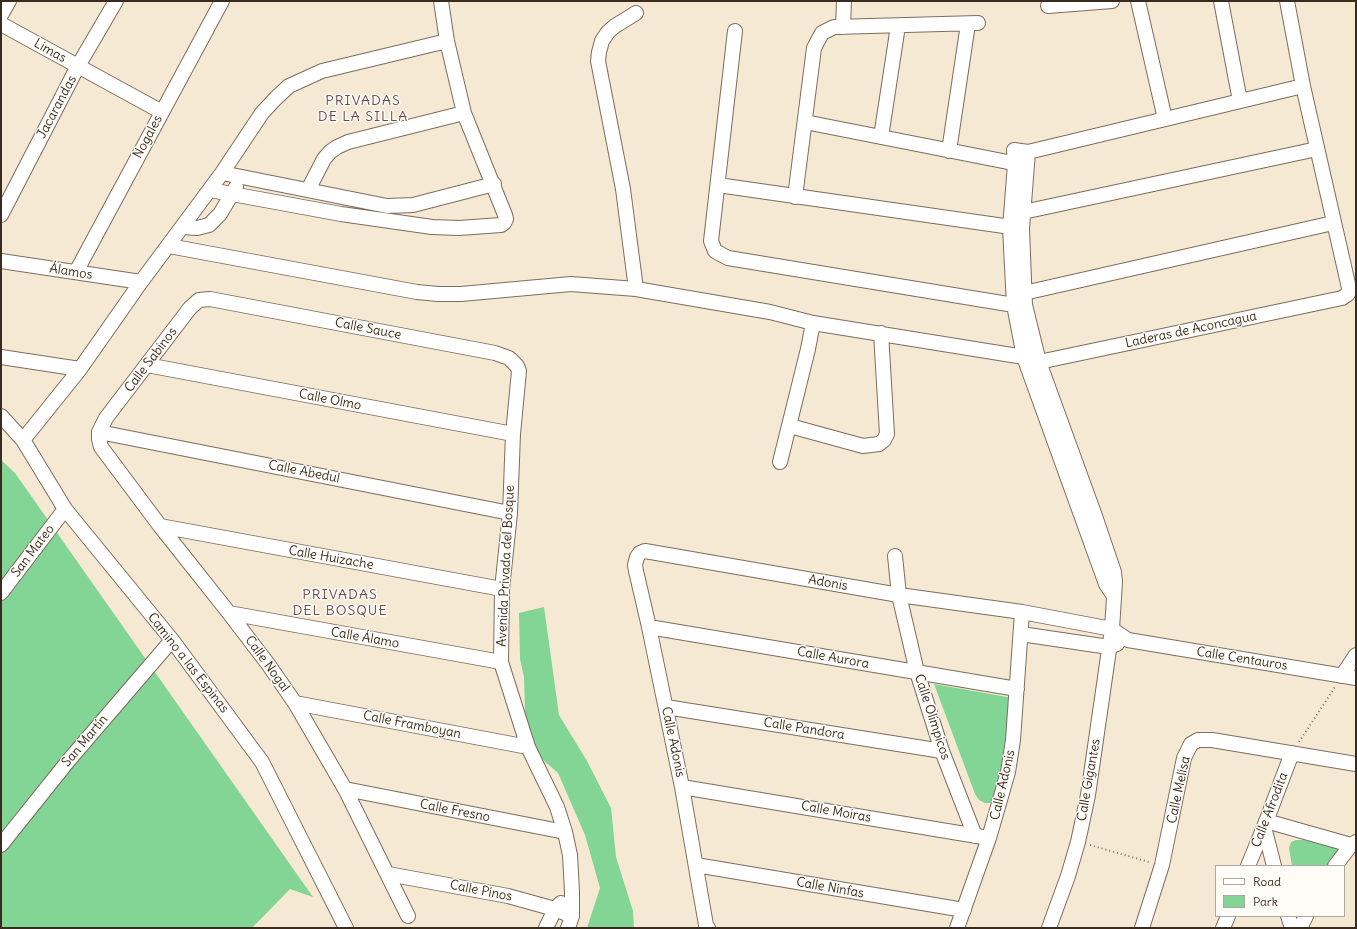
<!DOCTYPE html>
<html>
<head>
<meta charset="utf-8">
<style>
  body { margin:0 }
  #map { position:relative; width:1357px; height:929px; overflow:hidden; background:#f6e9d4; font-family:Delius,sans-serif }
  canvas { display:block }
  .frame { position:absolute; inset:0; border:2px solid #3b2a1e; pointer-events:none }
  .legend { position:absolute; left:1215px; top:865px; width:130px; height:52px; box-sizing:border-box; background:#fdfcf7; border:1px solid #afa8a0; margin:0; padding:5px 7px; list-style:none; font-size:12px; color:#3b2a1e }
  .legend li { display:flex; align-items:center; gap:8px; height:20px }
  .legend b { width:20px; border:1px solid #afa8a0 }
</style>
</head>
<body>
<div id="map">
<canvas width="1357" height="929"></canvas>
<div class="frame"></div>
<ul class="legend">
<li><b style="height:5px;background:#fff"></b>Road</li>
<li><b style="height:11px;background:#83d596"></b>Park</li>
</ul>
</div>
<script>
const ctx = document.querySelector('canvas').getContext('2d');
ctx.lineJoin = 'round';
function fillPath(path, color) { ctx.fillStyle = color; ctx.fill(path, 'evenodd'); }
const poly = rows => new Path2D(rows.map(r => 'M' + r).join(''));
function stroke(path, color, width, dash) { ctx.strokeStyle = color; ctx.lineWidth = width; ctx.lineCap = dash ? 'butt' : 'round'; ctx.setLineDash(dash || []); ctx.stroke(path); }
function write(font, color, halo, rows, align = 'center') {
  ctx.font = font + ' Delius,sans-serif'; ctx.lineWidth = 3; ctx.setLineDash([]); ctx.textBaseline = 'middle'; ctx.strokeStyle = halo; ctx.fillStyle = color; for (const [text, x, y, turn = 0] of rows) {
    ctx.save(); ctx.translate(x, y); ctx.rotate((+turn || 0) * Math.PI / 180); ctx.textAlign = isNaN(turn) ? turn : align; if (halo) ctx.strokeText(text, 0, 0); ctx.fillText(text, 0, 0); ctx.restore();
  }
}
fillPath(poly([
  [1,460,15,473,313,897,290,889,252,928,1,928],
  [544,607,559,715,587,761,611,808,616,857,633,911,634,928,587,928,600,888,585,835,558,773,526,745,524,677,520,659,519,613],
  [934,684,1013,698,1005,767,996,801,991,803,985,803,979,800,975,794],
  [1296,840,1304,840,1333,846,1337,849,1337,855,1330,866,1292,866,1289,848,1291,842]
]), '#83d596');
const minor = poly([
  [1138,1,1165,119],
  [1221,1,1240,101],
  [1048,6,1112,1],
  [1,15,9,1],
  [1,24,162,112],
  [843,27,844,1],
  [735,31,711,241,715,251,728,258,1014,305,1023,305],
  [805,122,1023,165],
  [881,137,898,26],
  [949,151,968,24],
  [1028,152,1022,229,1025,305,1039,362,1095,516,1114,572,1115,582,1112,629,1088,795,1078,842,1068,876,1049,928],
  [222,173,387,206,413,205,494,184],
  [718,185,1018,228],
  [210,190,341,214,432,227,459,228,501,225,504,223,506,219,505,215,464,113,447,41,441,1],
  [308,190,324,159,330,152,337,147,348,142,464,113],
  [795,197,814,48,822,33,834,27,978,23],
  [1023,212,1317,149],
  [1,215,78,66,116,1],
  [183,227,197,228,209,225,220,214,236,187],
  [169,246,417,292,438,294,461,294,571,284,636,289,770,312,813,323,1024,357,1039,362,1342,298,1348,294,1349,288,1303,86,1287,1],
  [1,261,141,282],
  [76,272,222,1],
  [636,289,623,189,598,61,599,52,602,41,608,32,615,26,636,13],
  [1024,293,1333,223],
  [1,357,80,369],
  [147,365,513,434],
  [1,416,23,440,65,509,172,640,262,762,346,928],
  [790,426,863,446,879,444,884,440,887,434,881,333],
  [99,432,510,513],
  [23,440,80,369,141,282,222,173,262,113,276,98,289,86,322,71,447,41],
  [780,462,808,349,813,323],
  [160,526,502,589],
  [895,556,899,595,917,672,942,751,975,836],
  [1,593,65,509],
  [1114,596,1106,584,1024,357,1014,305,1010,228,1015,164,1014,150,1028,152,1303,86],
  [229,613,501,662],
  [649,627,1017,689],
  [1021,634,1109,647,1117,644],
  [1342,676,1356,655],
  [295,703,528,747],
  [666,707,942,751],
  [682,787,989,838],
  [345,789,565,832],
  [1266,821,1351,845],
  [1264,827,1274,866],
  [1,845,69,760,172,640],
  [696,865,964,910],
  [1248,866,1264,827,1292,753],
  [1335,866,1351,845,1356,842],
  [388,874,508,896,555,909,572,916],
  [408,916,345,789,295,703,268,664,229,613,160,526,101,447,99,439,99,432,106,418,190,308,199,300,210,299,495,353,509,358,517,366,519,371,513,434,510,513,502,589,501,662,528,747,557,807,565,832,570,855,572,892,572,916,568,928],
  [1288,916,1292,928],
  [546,928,555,909,561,903],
  [708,928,706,925,682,787,649,627,636,571,635,565,637,557,640,553,645,551,899,595,1022,612,1112,629,1128,640,1356,678],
  [957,928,989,838,1008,772,1013,740,1022,612],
  [1142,928,1162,865,1184,758,1191,744,1198,740,1212,740,1356,764],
  [1223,928,1228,916],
  [1300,928,1306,916]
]);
stroke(minor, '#7c6d5e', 16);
stroke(poly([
  [1299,742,1335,687],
  [1090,845,1149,862]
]), '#7c6d5e', 2, [1, 3]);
stroke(minor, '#fff', 14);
write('13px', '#3b2a1e', '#fdfcf7', [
  ["Limas",50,51,29],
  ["Jacarandas",57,107,-62],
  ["Nogales",148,137,-62],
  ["Álamos",71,272,9],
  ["Calle Sauce",368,329,11],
  ["Laderas de Aconcagua",1191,330,-12],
  ["Calle Sabinos",151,360,-53],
  ["Calle Olmo",330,400,11],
  ["Calle Abedul",304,472,11],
  ["San Mateo",33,551,-53],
  ["Calle Huizache",331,558,10],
  ["Avenida Privada del Bosque",506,566,-87],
  ["Adonis",828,583,10],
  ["Calle Álamo",365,638,10],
  ["Calle Aurora",833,658,10],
  ["Calle Centauros",1242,659,9],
  ["Camino a las Espinas",188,663,52],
  ["Calle Nogal",267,664,54],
  ["Calle Olímpicos",932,717,72],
  ["Calle Framboyan",412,725,11],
  ["Calle Pandora",804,729,9],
  ["San Martín",85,741,-50],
  ["Calle Adonis",673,742,78],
  ["Calle Gigantes",1089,780,-80],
  ["Calle Adonis",1003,785,-77],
  ["Calle Melisa",1179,790,-78],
  ["Calle Afrodita",1270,810,-69],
  ["Calle Fresno",455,811,11],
  ["Calle Moiras",836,812,10],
  ["Calle Ninfas",830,888,10],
  ["Calle Pinos",481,891,11]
]);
ctx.letterSpacing = '1px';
write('14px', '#6e4d51', '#fdfcf7', [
  ["PRIVADAS",363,101],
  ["DE LA SILLA",363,117],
  ["PRIVADAS",340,595],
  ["DEL BOSQUE",340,611]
]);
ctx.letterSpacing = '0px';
</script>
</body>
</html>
